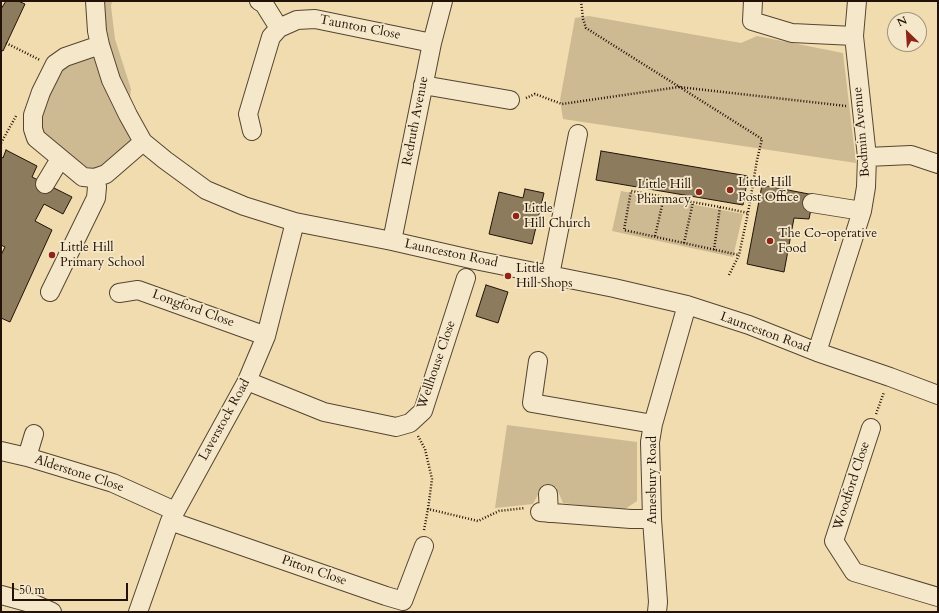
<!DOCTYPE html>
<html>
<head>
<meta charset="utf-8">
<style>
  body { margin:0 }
  #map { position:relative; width:939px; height:613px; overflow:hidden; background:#f0dcae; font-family:Cardo,serif }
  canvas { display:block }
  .frame { position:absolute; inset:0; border:2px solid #221208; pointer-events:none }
  .north { position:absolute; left:887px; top:12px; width:40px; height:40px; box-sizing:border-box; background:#f5e8ca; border:1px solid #a1927c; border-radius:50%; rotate:335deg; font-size:11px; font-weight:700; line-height:16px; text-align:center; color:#221208 }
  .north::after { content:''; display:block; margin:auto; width:14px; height:18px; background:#8f2418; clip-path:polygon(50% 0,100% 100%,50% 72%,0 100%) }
  .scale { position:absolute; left:12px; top:583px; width:116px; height:18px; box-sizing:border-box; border:2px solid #221208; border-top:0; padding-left:5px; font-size:12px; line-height:14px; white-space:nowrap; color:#221208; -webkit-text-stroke:3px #f5e8ca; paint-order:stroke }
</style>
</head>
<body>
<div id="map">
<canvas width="939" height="613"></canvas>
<div class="frame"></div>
<div class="north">N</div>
<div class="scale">50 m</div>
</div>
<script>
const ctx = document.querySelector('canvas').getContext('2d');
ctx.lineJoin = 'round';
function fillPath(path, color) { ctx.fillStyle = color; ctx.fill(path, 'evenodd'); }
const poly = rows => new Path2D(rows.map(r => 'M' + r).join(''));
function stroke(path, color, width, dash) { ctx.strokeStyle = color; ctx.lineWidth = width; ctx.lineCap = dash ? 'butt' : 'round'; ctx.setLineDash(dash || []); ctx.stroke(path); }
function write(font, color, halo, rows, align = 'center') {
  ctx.font = font + ' Cardo,serif'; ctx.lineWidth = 3.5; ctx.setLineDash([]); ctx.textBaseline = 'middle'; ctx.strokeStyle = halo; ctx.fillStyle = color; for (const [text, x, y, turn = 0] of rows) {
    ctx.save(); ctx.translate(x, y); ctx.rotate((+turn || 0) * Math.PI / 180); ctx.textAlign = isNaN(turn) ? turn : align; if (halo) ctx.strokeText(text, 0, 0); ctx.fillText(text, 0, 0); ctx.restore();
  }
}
fillPath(poly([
  [95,1,112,1,111,6,115,39,131,89,128,115,143,142,95,178,36,138,55,64,99,45],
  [589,16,741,43,757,36,843,53,856,163,563,119,560,100,575,18],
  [621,191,743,214,733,257,612,231],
  [507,425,637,442,637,501,622,511,563,503,556,487,542,487,533,504,495,508]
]), '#cdba92');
const building = poly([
  [6,1,18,1,25,4,3,51,1,50,1,9,6,1],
  [6,150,37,166,32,177,72,197,63,214,44,204,35,221,52,230,10,322,1,318,1,255,5,247,1,245,1,157,3,158,6,150],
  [601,151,748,176,743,205,596,180,601,151],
  [762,185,814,195,809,219,794,218,784,272,747,264,762,185],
  [525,189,544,193,532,244,489,234,499,192,523,198,525,189],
  [486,285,508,292,498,323,476,316,486,285]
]);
fillPath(building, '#8d7b5e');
stroke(building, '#221208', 1);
const minor = poly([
  [95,1,97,31,100,45,111,80,128,115,143,142,165,160,206,190,244,206,295,222,392,241,475,260,614,288,687,305,749,325,817,352,890,377,938,395],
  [259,1,264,4,279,28],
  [753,1,752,21,792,33,854,36],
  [100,45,65,57,55,64,41,92,33,115,33,129,36,138,83,177,95,178,106,174,143,142],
  [423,85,510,100],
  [252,131,248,114,271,37,279,28,297,20,315,19,432,43],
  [867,157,911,155,938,164],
  [45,184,60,159],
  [812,203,862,211],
  [392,241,432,43,443,1],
  [550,275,578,134],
  [50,292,96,198,97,187,95,178],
  [119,293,138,290,266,336],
  [817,352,862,211,866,187,867,157,854,36,857,1],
  [538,361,532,403,653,424],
  [247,381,324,412,396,427,410,423,423,411,466,278],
  [871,428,834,541,854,572,938,597],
  [1,451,27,457,113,483,175,511],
  [27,457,34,434],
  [548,494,549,513],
  [540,512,631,519,652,519],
  [170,521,386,596,403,601,424,546],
  [1,595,34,604,52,612],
  [138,612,170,521,247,381,266,336,295,222],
  [657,612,658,602,652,519,650,442,653,424,687,305]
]);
stroke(minor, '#564432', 20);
stroke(poly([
  [581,1,583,19,586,28,762,139,757,160,748,213],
  [6,43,40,60],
  [526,98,535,94,562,104,679,87,846,106],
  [1,143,16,116],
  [655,236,664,197],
  [684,243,693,202],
  [714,250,720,207],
  [729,275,739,255,748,213,720,207,631,191,624,230,739,255],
  [876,414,884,392],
  [418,436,425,449,432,479,428,509,478,521,499,511,525,508],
  [424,530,428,509]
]), '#221208', 2.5, [1, 2]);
stroke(minor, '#f5e8ca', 18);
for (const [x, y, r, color] of [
  [730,190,4,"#8f2418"],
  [699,192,4,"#8f2418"],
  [516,216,4,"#8f2418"],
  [770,241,4,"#8f2418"],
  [52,255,4,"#8f2418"],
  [508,276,4,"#8f2418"]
]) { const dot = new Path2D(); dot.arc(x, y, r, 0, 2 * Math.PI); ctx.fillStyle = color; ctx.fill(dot); stroke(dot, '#f5e8ca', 1.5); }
write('13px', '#221208', '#f5e8ca', [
  ["Taunton Close",360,28,11],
  ["Redruth Avenue",416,121,-79],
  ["Bodmin Avenue",862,132,-95],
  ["Launceston Road",451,254,12],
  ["Longford Close",193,309,20],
  ["Launceston Road",765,333,20],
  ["Wellhouse Close",437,365,-71],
  ["Laverstock Road",225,420,-61],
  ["Alderstone Close",79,474,18],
  ["Amesbury Road",653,480,-90],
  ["Woodford Close",852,486,-72],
  ["Pitton Close",314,571,19]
]);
write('13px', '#221208', '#f5e8ca', [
  ["Little Hill",738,183],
  ["Post Office",738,198],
  ["Little Hill",691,185,"right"],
  ["Pharmacy",691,200,"right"],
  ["Little",524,209],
  ["Hill Church",524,224],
  ["The Co-operative",778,234],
  ["Food",778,249],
  ["Little Hill",60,248],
  ["Primary School",60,263],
  ["Little",516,269],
  ["Hill Shops",516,284]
], 'left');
</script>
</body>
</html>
